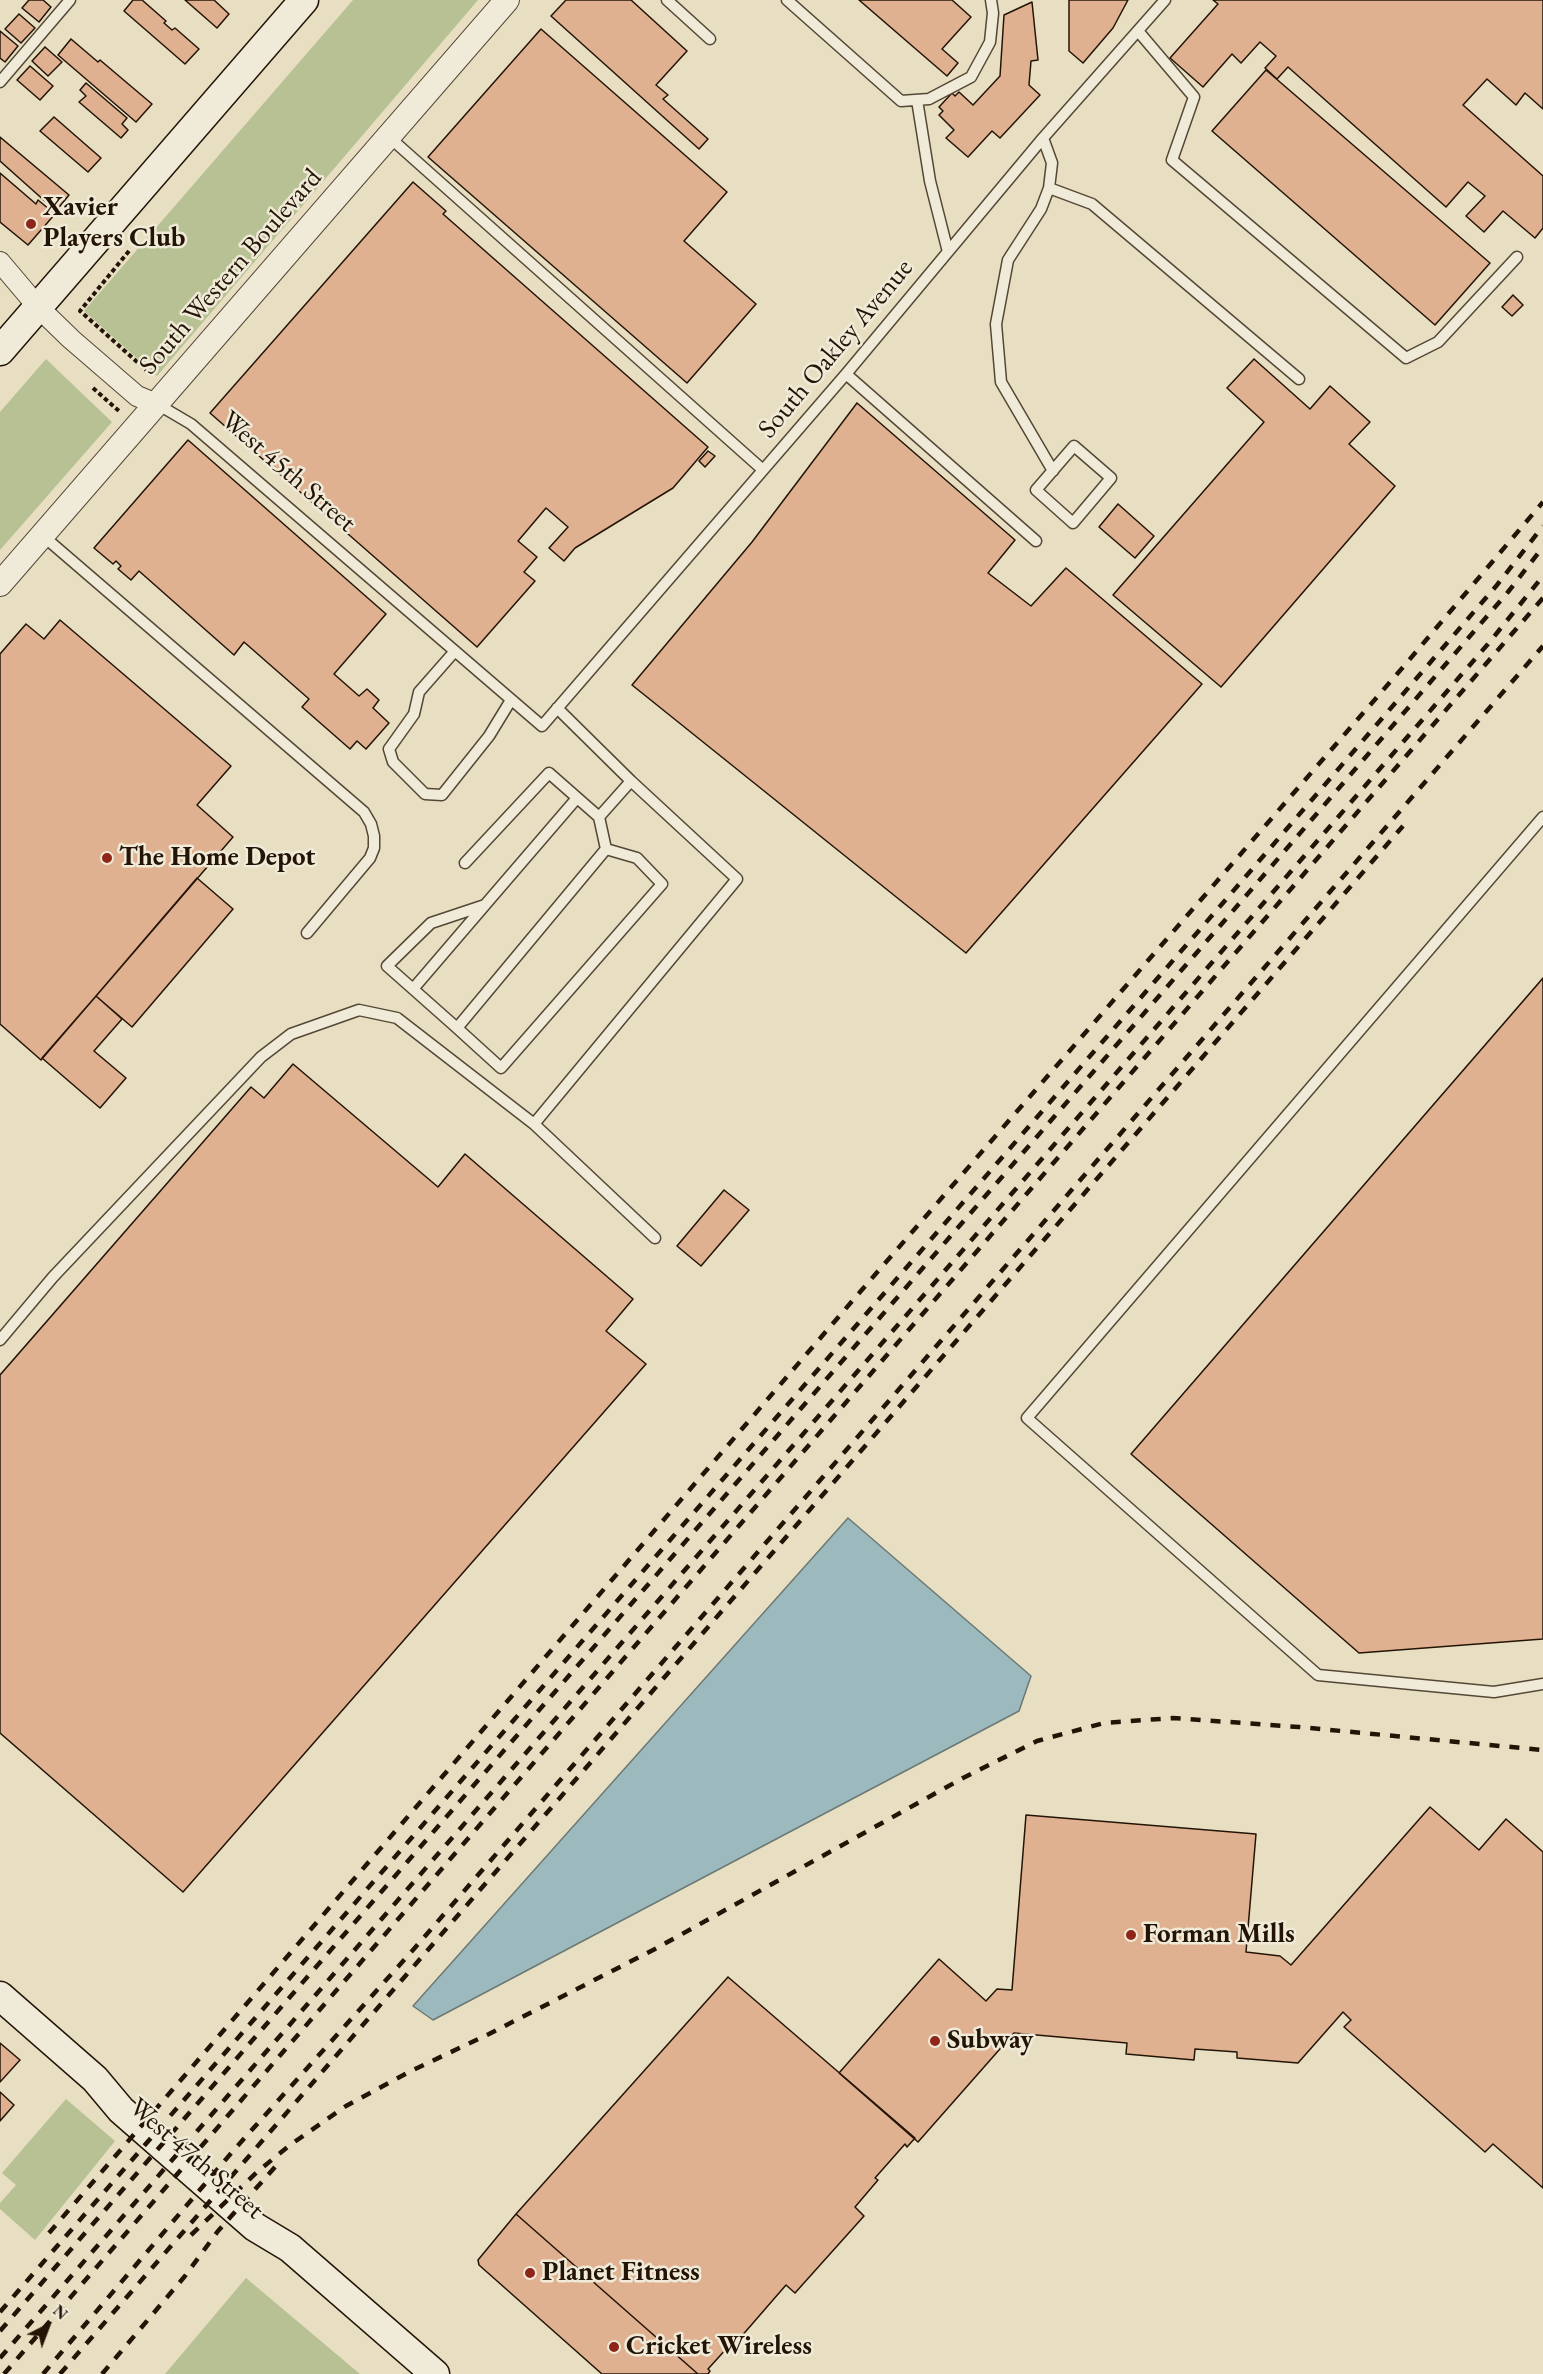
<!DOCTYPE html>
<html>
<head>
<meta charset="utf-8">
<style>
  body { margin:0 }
  #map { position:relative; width:1543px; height:2374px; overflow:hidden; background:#e8dfc3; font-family:"EB Garamond",serif }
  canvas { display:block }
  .north { position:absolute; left:18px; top:2296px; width:60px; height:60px; -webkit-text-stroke:4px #f0ead8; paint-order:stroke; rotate:42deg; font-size:16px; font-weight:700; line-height:24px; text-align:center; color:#241406 }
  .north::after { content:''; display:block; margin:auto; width:21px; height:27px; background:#241406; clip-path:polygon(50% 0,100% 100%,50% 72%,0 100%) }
</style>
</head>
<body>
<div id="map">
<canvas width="1543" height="2374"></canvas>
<div class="north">N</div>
</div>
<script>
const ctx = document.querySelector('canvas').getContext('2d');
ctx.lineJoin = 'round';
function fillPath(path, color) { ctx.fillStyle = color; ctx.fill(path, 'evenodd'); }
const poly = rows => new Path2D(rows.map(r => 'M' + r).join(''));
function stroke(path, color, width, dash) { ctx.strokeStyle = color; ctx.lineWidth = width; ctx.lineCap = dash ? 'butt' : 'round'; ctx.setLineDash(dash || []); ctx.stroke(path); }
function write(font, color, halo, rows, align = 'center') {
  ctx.font = font + ' "EB Garamond",serif'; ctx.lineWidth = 5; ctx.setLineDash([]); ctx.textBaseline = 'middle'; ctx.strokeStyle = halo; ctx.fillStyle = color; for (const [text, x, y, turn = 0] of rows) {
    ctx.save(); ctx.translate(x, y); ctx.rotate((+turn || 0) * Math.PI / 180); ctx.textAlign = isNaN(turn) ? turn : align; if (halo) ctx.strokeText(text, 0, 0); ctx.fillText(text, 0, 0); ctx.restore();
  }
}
fillPath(poly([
  [353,0,478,0,157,376,84,311],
  [46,359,112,422,0,550,0,412],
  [66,2099,115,2141,35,2240,0,2209,0,2203,16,2185,2,2173],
  [246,2278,360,2374,165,2374]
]), '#b7c193');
const water = poly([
  [848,1518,1031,1676,1019,1711,433,2020,413,2006,848,1518]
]);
fillPath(water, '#9cbabe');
stroke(water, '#6c7874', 1.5);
const building = poly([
  [29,0,43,0,51,7,39,22,22,8,29,0],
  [133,0,142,0,166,21,164,23,172,30,175,28,199,49,185,64,124,11,133,0],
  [185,0,214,0,229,14,217,28,185,0],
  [566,0,631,0,687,51,656,85,668,95,663,99,708,139,699,149,551,16,566,0],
  [859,0,952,0,971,17,942,49,958,63,947,76,859,0],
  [1069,0,1128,0,1113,28,1083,63,1069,51,1069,0],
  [1213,0,1543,0,1543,109,1525,93,1516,105,1487,79,1463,105,1543,176,1543,228,1535,238,1503,211,1484,232,1466,216,1485,196,1468,182,1446,207,1288,67,1277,79,1265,68,1276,56,1260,42,1241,63,1232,54,1203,87,1170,58,1218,4,1213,0],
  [1032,2,1038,60,1031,61,1029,85,1040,95,1000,138,992,131,968,157,946,138,954,130,939,115,943,111,939,107,952,93,955,96,959,92,973,105,1000,76,1004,15,1032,2],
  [19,14,35,28,21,43,5,29,19,14],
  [541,29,727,192,684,241,756,304,687,383,428,157,541,29],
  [0,31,18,46,5,62,0,58,0,31],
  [71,39,98,62,100,60,152,104,136,122,58,55,71,39],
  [45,47,62,62,48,76,32,61,45,47],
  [30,66,53,86,40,100,17,80,30,66],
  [1266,70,1490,263,1435,325,1212,131,1266,70],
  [86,83,127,118,122,124,128,130,121,138,79,102,86,96,80,90,86,83],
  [54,117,101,158,88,172,40,131,54,117],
  [0,137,69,195,56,211,0,161,0,137],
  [0,173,36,204,38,200,55,214,28,245,0,222,0,173],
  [413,182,446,211,443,214,708,447,673,488,575,548,564,561,549,548,568,527,546,508,518,541,537,557,524,572,535,581,477,647,210,413,413,182],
  [1513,295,1523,305,1512,316,1502,307,1513,295],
  [1254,359,1310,409,1330,386,1370,422,1349,444,1395,486,1221,687,1113,595,1264,422,1227,388,1254,359],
  [857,403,1015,540,988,573,1031,606,1066,568,1202,684,966,953,632,685,752,542,857,403],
  [188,440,386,614,334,674,359,696,367,689,379,700,373,708,389,723,366,749,357,741,350,749,302,707,309,699,244,642,234,655,139,571,131,580,118,569,121,566,116,561,113,564,94,548,188,440],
  [708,451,715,456,705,467,699,461,708,451],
  [1118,504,1154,536,1135,558,1099,527,1118,504],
  [60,620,231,766,197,805,233,837,41,1060,0,1024,0,654,26,624,44,639,60,620],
  [197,878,233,909,132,1027,96,996,197,878],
  [1543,978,1543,1639,1359,1653,1131,1454,1543,978],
  [96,996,122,1019,94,1051,126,1078,100,1108,42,1058,96,996],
  [293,1064,438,1187,465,1154,633,1299,606,1331,646,1364,183,1892,0,1733,0,1375,251,1087,264,1098,293,1064],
  [724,1190,749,1210,701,1266,677,1246,724,1190],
  [1430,1807,1479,1850,1506,1819,1543,1852,1543,2188,1493,2144,1485,2152,1344,2027,1351,2020,1343,2012,1298,2063,1237,2058,1237,2052,1195,2049,1194,2060,1126,2054,1127,2043,1014,2033,918,2142,839,2073,939,1959,986,2001,997,1989,1012,1990,1026,1815,1256,1834,1246,1952,1280,1956,1291,1965,1430,1807],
  [728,1977,915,2138,907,2147,905,2144,875,2178,878,2180,855,2207,864,2216,795,2293,786,2285,740,2338,737,2337,708,2369,710,2371,708,2374,698,2374,516,2214,728,1977],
  [0,2043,20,2060,0,2082,0,2043],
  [0,2092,14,2105,0,2121,0,2092],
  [516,2214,698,2374,602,2374,479,2265,478,2260,516,2214]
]);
fillPath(building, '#dfb191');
stroke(building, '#241406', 1.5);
const service = poly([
  [667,0,710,39],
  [787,0,901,101,929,99,971,77,990,42,993,13,991,0],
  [1138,31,1194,97,1172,160,1406,358,1438,342,1517,257],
  [0,82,70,0],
  [917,100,930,181,948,252],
  [388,136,763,470],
  [1043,138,1052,163,1049,188,1092,204,1299,379],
  [1049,188,1041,209,1008,260,996,324,1001,382,1053,471],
  [846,374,1036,541],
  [157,404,191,424,542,726,846,374,1043,138,1165,0],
  [1074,446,1111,478,1073,523,1036,490,1074,446],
  [42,535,364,812,371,824,374,836,374,848,370,858,307,933],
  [455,651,419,692,414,714,389,749,393,762,425,794,442,795,489,736,511,700],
  [1543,817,1027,1418,1318,1675,1494,1692,1543,1684],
  [465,863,549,773,599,817,631,781,557,708],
  [485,905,431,923,387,966,413,989,485,905,577,798],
  [413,989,457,1028,606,849,599,817],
  [457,1028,501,1068,662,884,637,858,606,849],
  [534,1124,737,879,631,781],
  [0,1340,53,1277,261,1057,291,1034,359,1010,397,1018,534,1124,655,1238]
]);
const minor = poly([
  [0,262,38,307,71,339,137,396,156,404]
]);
const tertiary = poly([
  [0,584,507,0]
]);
const secondary = poly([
  [0,351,304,0],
  [0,1996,95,2079,121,2110,255,2227,290,2248,435,2374]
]);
stroke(service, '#554735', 13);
stroke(minor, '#554735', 22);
stroke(tertiary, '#554735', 26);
stroke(secondary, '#241406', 31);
stroke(poly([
  [129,251,80,311,146,370],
  [93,388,119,411]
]), '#241406', 4, [4.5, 3]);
stroke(service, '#f0ead8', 10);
stroke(minor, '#f0ead8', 20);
stroke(tertiary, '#f0ead8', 24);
stroke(secondary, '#f0ead8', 28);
stroke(poly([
  [49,2233,860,1292,1404,666,1543,502],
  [191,2235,257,2172,290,2145,346,2106,411,2071,489,2034,655,1949,963,1778,1037,1741,1104,1723,1173,1718,1299,1727,1543,1750],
  [0,2312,1222,904,1497,585,1543,526],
  [0,2331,1232,912,1508,592,1543,547],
  [0,2358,923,1296,1488,644,1543,576],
  [4,2374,1543,598],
  [43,2374,233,2151,413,1950,1543,646],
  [60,2374,1403,826],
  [102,2374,185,2276,218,2231,275,2167]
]), '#241406', 4.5, [10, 10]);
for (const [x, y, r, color] of [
  [31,224,6,"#8f2418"],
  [107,858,6,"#8f2418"],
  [1131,1935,6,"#8f2418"],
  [935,2041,6,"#8f2418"],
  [530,2273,6,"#8f2418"],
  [614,2347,6,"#8f2418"]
]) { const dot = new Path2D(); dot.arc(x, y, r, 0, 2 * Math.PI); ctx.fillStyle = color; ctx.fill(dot); stroke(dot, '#f0ead8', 2); }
write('bold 27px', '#241406', '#f0ead8', [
  ["Xavier",43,208],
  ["Players Club",43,239],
  ["The Home Depot",119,858],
  ["Forman Mills",1143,1935],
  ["Subway",947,2041],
  ["Planet Fitness",542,2273],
  ["Cricket Wireless",626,2347]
], 'left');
write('27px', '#241406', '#f0ead8', [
  ["South Western Boulevard",231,272,-49],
  ["South Oakley Avenue",836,349,-50],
  ["West 45th Street",288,472,41],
  ["West 47th Street",196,2159,41]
]);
</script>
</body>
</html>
